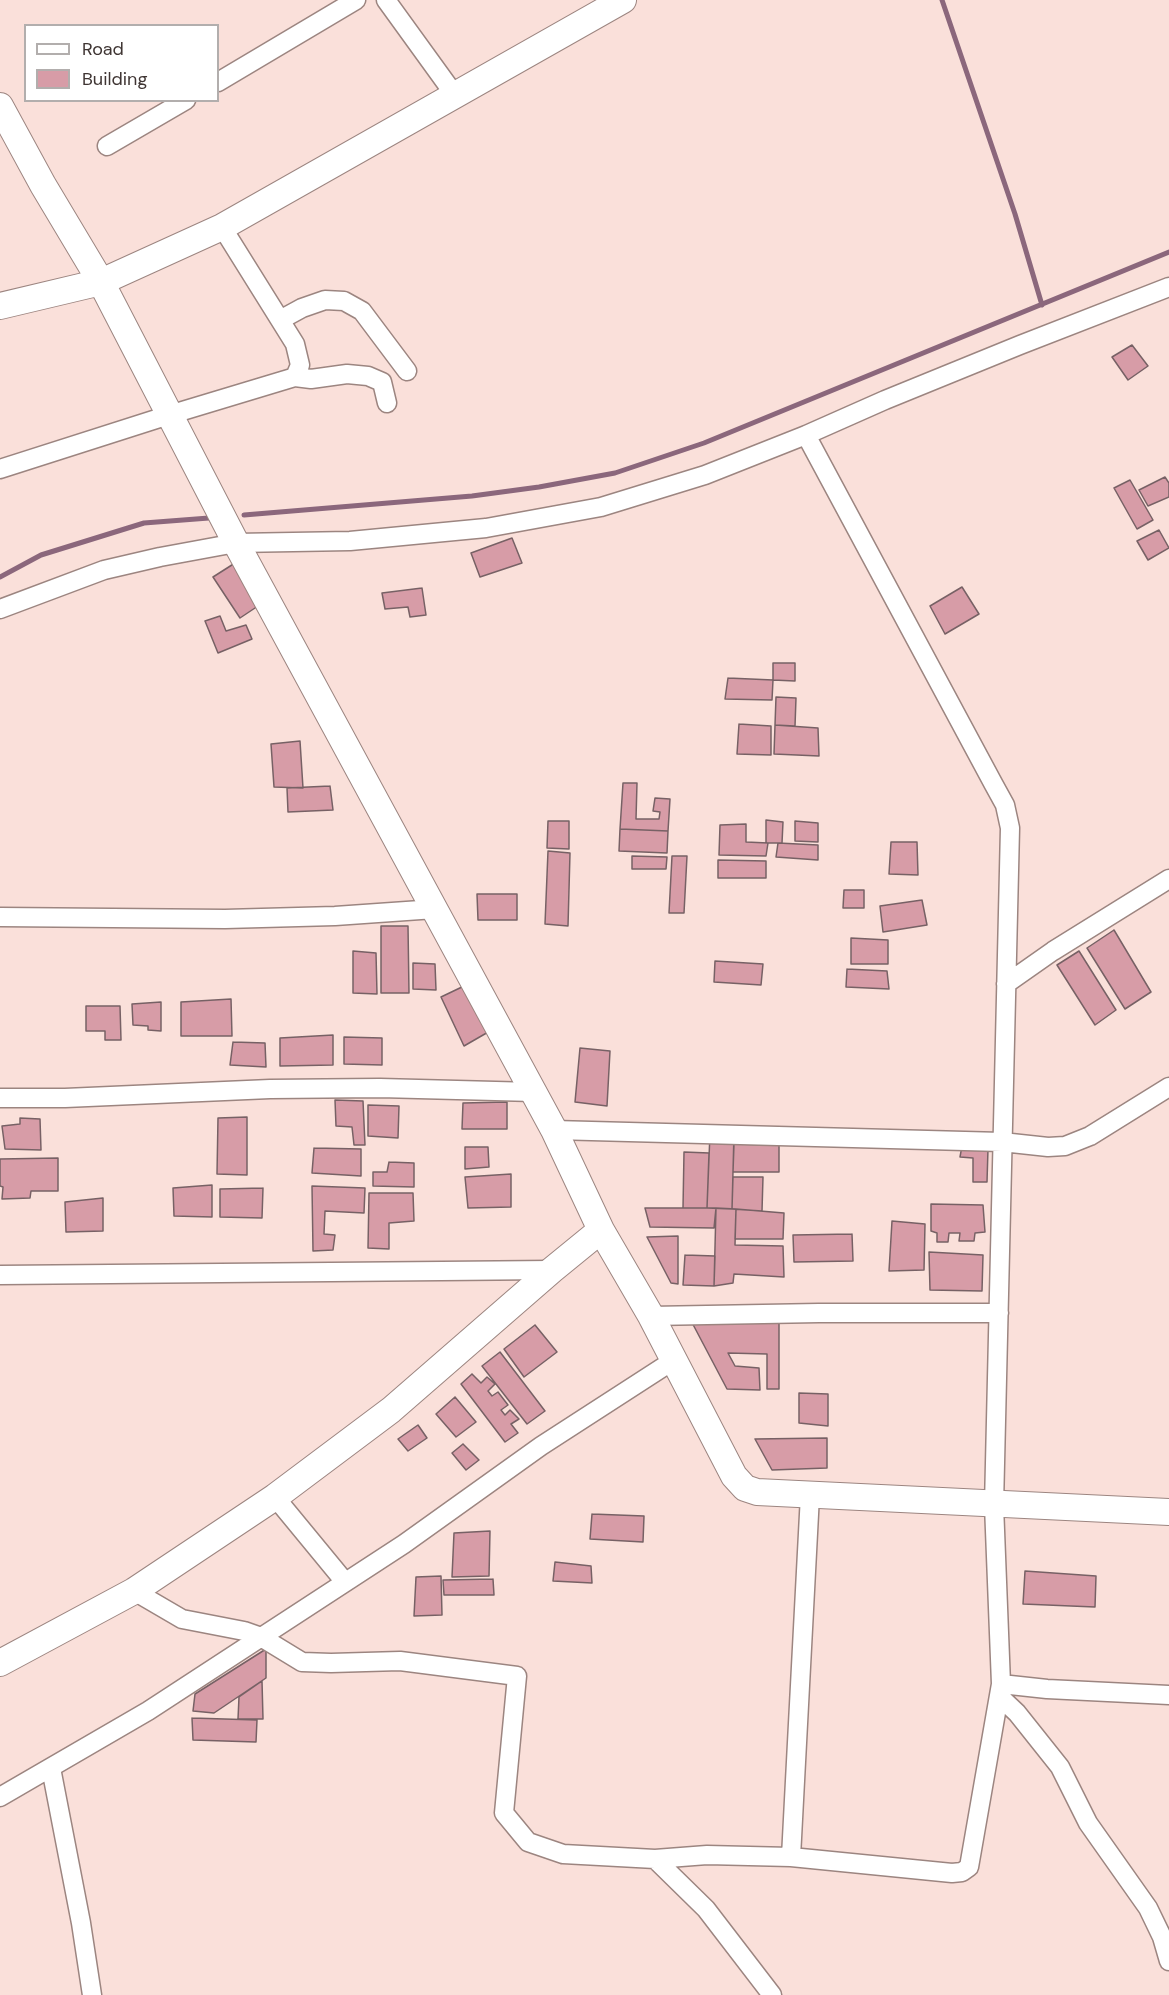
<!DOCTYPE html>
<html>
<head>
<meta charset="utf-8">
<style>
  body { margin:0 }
  #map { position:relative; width:1169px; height:1995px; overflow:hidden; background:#fae0da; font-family:"DM Sans",sans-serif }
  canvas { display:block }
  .legend { position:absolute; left:24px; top:24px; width:195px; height:78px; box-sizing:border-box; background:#fff; border:2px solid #b2aead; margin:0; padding:8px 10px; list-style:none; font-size:18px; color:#3f3533 }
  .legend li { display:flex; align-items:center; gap:12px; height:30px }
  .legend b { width:30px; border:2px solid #b2aead }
</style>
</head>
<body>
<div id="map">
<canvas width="1169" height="1995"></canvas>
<ul class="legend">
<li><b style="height:8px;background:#fff"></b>Road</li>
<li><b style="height:16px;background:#d79ca7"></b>Building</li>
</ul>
</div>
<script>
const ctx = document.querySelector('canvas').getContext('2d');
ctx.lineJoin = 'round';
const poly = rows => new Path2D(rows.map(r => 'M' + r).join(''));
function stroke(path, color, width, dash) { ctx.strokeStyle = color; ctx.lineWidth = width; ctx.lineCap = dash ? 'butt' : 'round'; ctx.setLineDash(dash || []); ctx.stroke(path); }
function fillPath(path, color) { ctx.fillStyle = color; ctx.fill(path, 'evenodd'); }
stroke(poly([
  [942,0,1015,214,1042,305],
  [244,515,472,496,539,487,615,473,704,443,1169,252],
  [0,577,41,555,144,523,209,518]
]), '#8b677c', 5);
const building = poly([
  [1132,345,1148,366,1128,380,1112,357,1132,345],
  [1165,477,1169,483,1169,497,1148,506,1139,490,1165,477],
  [1130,480,1153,520,1137,529,1114,488,1130,480],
  [1159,530,1169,548,1148,560,1137,541,1159,530],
  [512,538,522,563,480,577,471,553,512,538],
  [235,563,261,604,240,618,213,577,235,563],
  [962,587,979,614,945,634,930,606,962,587],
  [422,588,426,615,410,617,408,607,385,609,382,593,422,588],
  [220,616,226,631,246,625,252,639,218,653,205,621,220,616],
  [773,663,795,663,795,681,773,680,773,663],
  [728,678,773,680,772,700,725,699,728,678],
  [776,697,796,698,795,726,775,725,776,697],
  [739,724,771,726,771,755,737,754,739,724],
  [775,725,818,728,819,756,774,754,775,725],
  [300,741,303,788,274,787,271,744,300,741],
  [623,783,637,783,636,819,659,819,660,812,653,811,655,798,670,799,668,831,620,829,623,783],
  [330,786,333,810,288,812,287,788,330,786],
  [766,820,783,822,782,843,766,843,766,820],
  [548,821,569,821,569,849,547,848,548,821],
  [795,821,818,823,818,842,795,841,795,821],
  [746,824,746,842,768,843,766,856,719,855,720,825,746,824],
  [620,829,668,831,667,853,619,851,620,829],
  [891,842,917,842,918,875,889,874,891,842],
  [778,843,818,845,818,860,776,857,778,843],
  [548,851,570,853,568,926,545,924,548,851],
  [632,856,667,857,666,869,632,869,632,856],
  [672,856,687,856,684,913,669,913,672,856],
  [718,860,766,861,766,878,718,878,718,860],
  [844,890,864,890,864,908,843,908,844,890],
  [477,894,517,894,517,920,478,920,477,894],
  [922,900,927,925,883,932,880,906,922,900],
  [381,926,408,926,409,993,381,993,381,926],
  [1114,930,1151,992,1125,1009,1087,948,1114,930],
  [851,938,888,940,888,964,851,964,851,938],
  [353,951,376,953,377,994,353,993,353,951],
  [1079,951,1116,1010,1095,1025,1057,965,1079,951],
  [715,961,763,964,761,985,714,982,715,961],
  [413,963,435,964,436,990,413,989,413,963],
  [847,969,887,971,889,989,846,987,847,969],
  [464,986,490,1031,464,1046,441,997,464,986],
  [231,999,232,1036,181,1036,181,1002,231,999],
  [161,1002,161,1031,148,1030,148,1026,133,1025,132,1004,161,1002],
  [86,1006,120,1006,121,1040,105,1040,105,1031,86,1031,86,1006],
  [333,1035,333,1065,280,1066,280,1038,333,1035],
  [344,1037,382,1038,382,1065,344,1064,344,1037],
  [233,1042,265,1043,266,1067,230,1065,233,1042],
  [580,1048,610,1051,607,1106,575,1102,580,1048],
  [335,1100,363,1101,365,1145,354,1145,352,1127,336,1126,335,1100],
  [507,1102,507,1129,462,1129,463,1103,507,1102],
  [368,1105,399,1106,398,1138,368,1136,368,1105],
  [247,1117,247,1175,217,1174,218,1118,247,1117],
  [20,1118,40,1119,41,1150,5,1149,2,1126,20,1124,20,1118],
  [710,1133,734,1134,732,1209,707,1208,710,1133],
  [734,1144,779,1145,779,1172,733,1172,734,1144],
  [962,1146,988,1149,987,1182,973,1182,973,1158,960,1157,962,1146],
  [465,1147,488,1147,489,1167,465,1169,465,1147],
  [314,1148,361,1149,361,1176,312,1173,314,1148],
  [684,1152,709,1153,707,1208,683,1208,684,1152],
  [58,1158,58,1191,31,1191,30,1198,2,1199,3,1187,0,1186,0,1159,58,1158],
  [389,1162,414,1163,414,1187,373,1186,373,1172,387,1172,389,1162],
  [511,1174,511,1207,468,1208,465,1177,511,1174],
  [733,1177,763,1177,762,1211,732,1209,733,1177],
  [212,1185,212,1217,174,1216,173,1188,212,1185],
  [312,1186,365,1188,364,1213,325,1211,324,1234,335,1235,333,1250,313,1251,312,1186],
  [263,1188,262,1218,220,1217,220,1189,263,1188],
  [369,1193,413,1193,414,1221,389,1223,389,1249,368,1248,369,1193],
  [103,1198,103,1231,66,1232,65,1202,103,1198],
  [931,1204,983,1205,985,1232,975,1233,974,1241,959,1241,960,1233,949,1233,948,1242,937,1242,937,1233,931,1231,931,1204],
  [645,1208,716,1208,714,1228,650,1227,645,1208],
  [716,1208,736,1209,735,1245,783,1246,784,1277,734,1274,733,1283,714,1286,716,1208],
  [736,1209,784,1213,783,1239,735,1239,736,1209],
  [892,1221,925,1224,924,1270,889,1271,892,1221],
  [852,1234,853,1261,794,1262,793,1235,852,1234],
  [678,1236,678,1284,671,1283,647,1237,678,1236],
  [929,1252,983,1255,982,1291,930,1290,929,1252],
  [685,1255,715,1256,714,1286,683,1285,685,1255],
  [688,1315,779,1317,779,1389,767,1389,767,1354,728,1353,735,1366,759,1368,760,1390,727,1389,688,1315],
  [535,1325,557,1352,524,1377,504,1349,535,1325],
  [500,1352,545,1411,527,1424,482,1366,500,1352],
  [472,1374,481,1383,487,1377,495,1384,488,1391,492,1396,498,1392,508,1405,501,1410,505,1415,510,1410,519,1419,511,1424,518,1433,505,1442,461,1384,472,1374],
  [799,1393,828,1394,828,1426,799,1423,799,1393],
  [455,1397,476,1422,456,1437,436,1414,455,1397],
  [418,1425,427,1438,408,1451,398,1439,418,1425],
  [827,1438,827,1468,772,1470,755,1439,827,1438],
  [463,1444,479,1460,466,1470,452,1453,463,1444],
  [592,1514,644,1516,643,1542,590,1539,592,1514],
  [490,1531,489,1576,452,1577,454,1533,490,1531],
  [555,1562,591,1566,592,1583,553,1581,555,1562],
  [1025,1571,1096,1576,1095,1607,1023,1604,1025,1571],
  [441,1576,442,1615,414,1616,416,1577,441,1576],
  [493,1579,494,1595,444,1595,443,1580,493,1579],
  [266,1649,266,1678,214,1713,193,1711,195,1694,266,1649],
  [262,1681,263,1719,238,1719,239,1697,262,1681],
  [192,1718,257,1720,256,1742,193,1740,192,1718]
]);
fillPath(building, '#d79ca7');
stroke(building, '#776165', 1.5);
const street = poly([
  [386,0,454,94],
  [218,82,356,0],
  [107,146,186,100],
  [280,320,302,308,325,300,344,301,362,311,407,371],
  [295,377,311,379,347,374,368,376,382,382,387,403],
  [0,469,169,415,295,377,300,365,295,344,222,227],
  [0,609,104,570,160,557,236,543,350,541,486,528,601,507,705,475,806,435,885,400,1020,345,1169,287],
  [0,917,225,919,335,916,435,909],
  [1006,984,1053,951,1169,879],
  [0,1098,65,1098,270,1089,380,1088,534,1092],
  [554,1130,1002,1142,1048,1147,1065,1146,1090,1136,1169,1087],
  [0,1275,552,1270],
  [651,1316,819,1313,999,1313],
  [275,1497,345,1582],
  [134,1591,182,1619,244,1631,261,1637,302,1662,331,1663,400,1661,517,1676,504,1813,528,1842,563,1854,655,1859,707,1855,791,1857,952,1873,962,1872,969,1867,1001,1684,994,1505,1010,828,1005,805,994,785,806,435],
  [1001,1684,1047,1689,1169,1695],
  [999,1696,1017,1713,1060,1767,1088,1823,1148,1908,1162,1937,1169,1961],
  [51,1768,81,1923,92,1995],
  [0,1797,148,1711,404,1544,541,1446,674,1360],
  [791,1857,810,1495],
  [655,1859,706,1909,772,1995]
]);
const secondary = poly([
  [0,106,43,185,101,282,236,543,554,1130,601,1230,651,1316,734,1476,745,1488,757,1492,1169,1512],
  [0,306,101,282,222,227,623,0],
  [0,1663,134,1591,275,1497,391,1410,552,1270,601,1230]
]);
stroke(street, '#9c8580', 21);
stroke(secondary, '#9c8580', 28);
stroke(street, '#fff', 18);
stroke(secondary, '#fff', 26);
</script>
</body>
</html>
